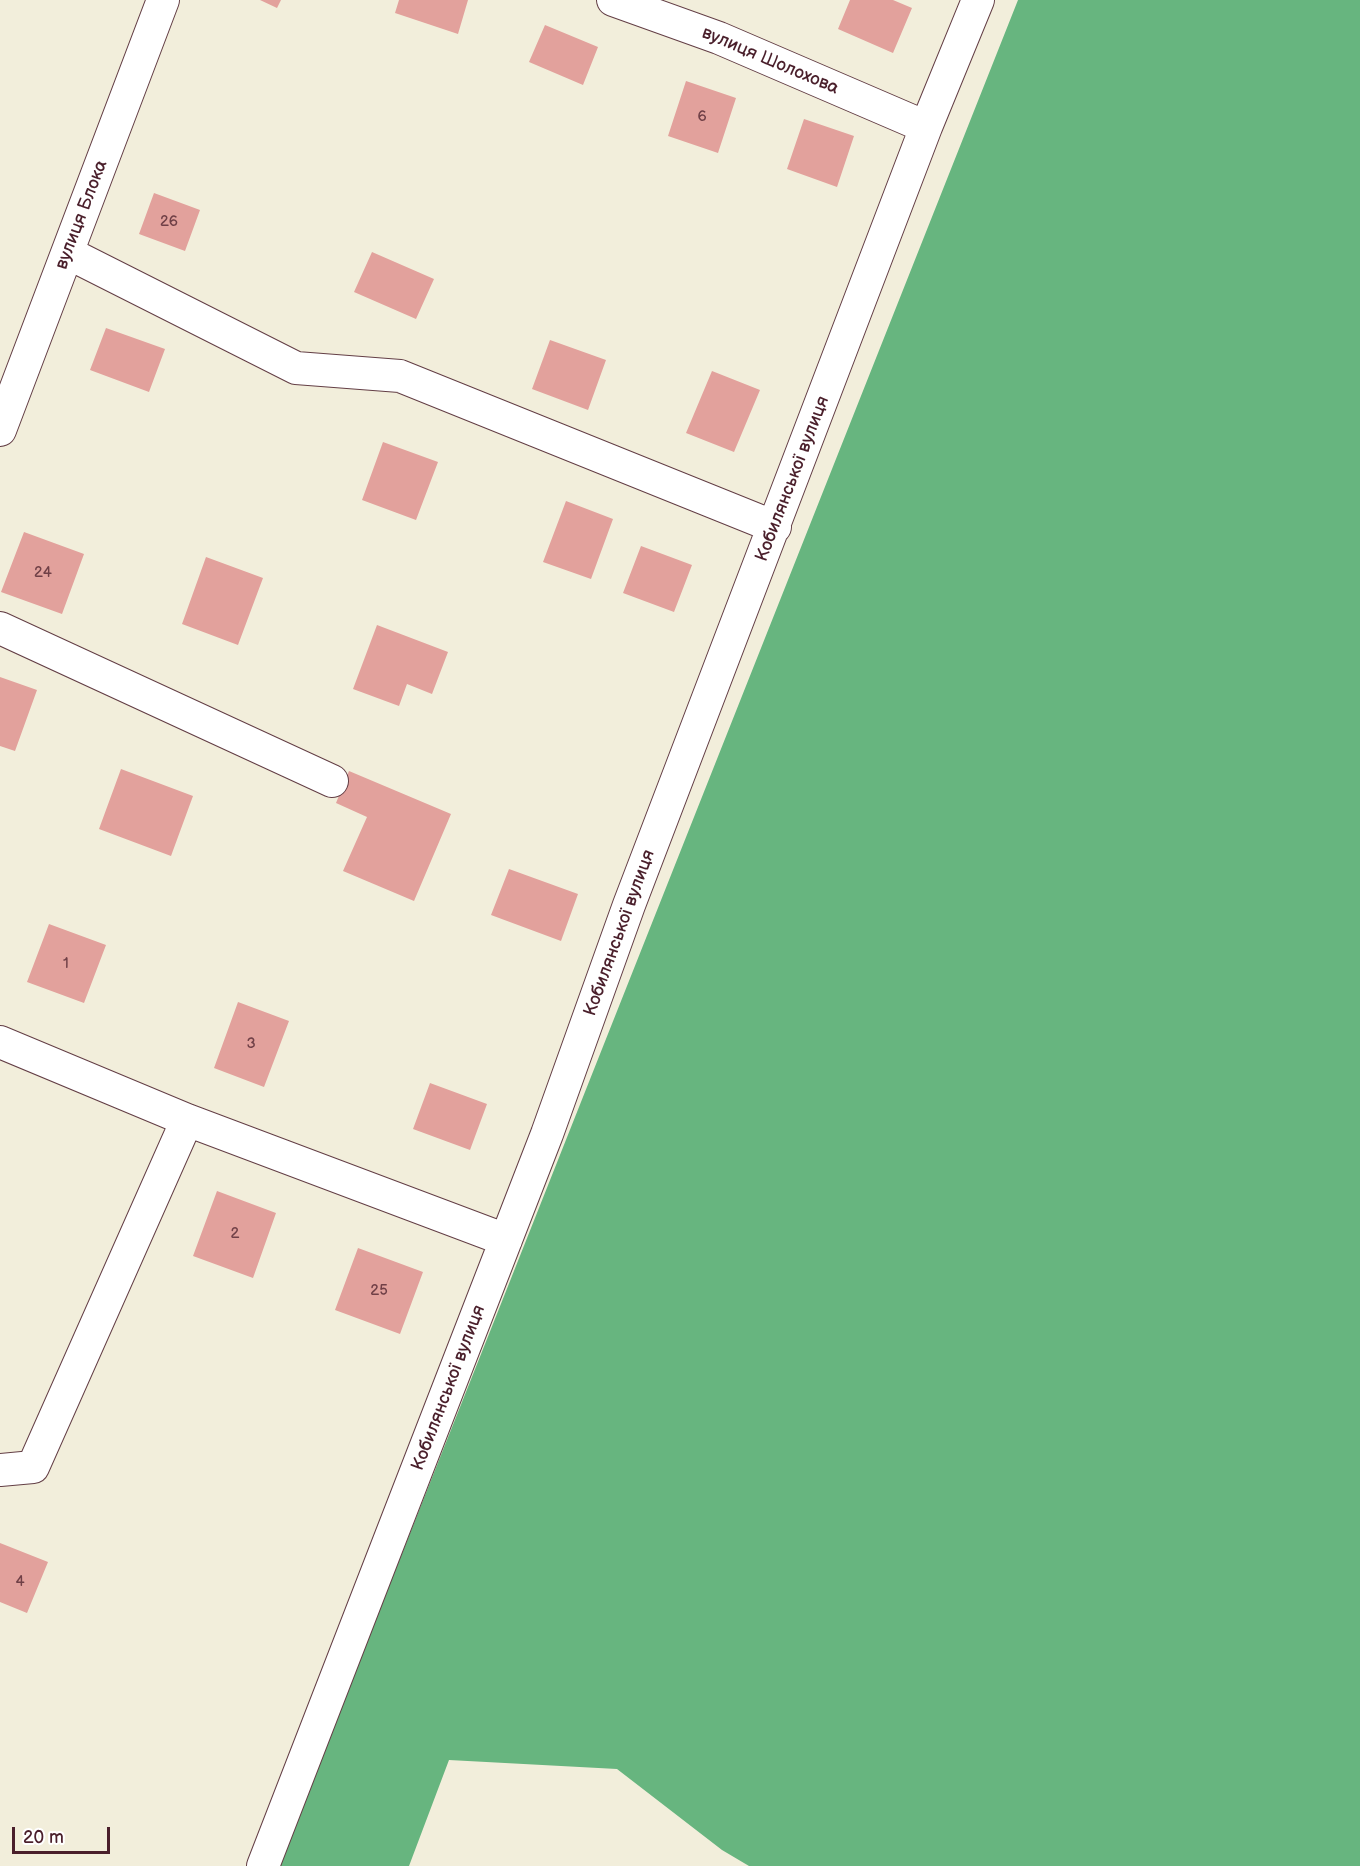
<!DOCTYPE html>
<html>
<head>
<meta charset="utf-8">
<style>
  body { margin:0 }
  #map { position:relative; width:1360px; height:1866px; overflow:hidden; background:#f2eedb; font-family:"Balsamiq Sans",sans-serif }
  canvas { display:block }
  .scale { position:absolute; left:12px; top:1827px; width:98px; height:27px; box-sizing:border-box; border:3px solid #4a1f2b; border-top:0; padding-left:8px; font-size:18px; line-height:21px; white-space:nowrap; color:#4a1f2b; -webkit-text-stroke:4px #fff; paint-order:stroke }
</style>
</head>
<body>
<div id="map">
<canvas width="1360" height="1866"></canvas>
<div class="scale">20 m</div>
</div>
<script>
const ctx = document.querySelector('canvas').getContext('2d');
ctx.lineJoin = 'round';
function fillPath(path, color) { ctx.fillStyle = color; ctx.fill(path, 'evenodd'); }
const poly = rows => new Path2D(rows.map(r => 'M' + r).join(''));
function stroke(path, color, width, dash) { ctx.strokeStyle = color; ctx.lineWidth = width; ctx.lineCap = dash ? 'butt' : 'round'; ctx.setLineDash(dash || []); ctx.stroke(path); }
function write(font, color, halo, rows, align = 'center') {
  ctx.font = font + ' "Balsamiq Sans",sans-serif'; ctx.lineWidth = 6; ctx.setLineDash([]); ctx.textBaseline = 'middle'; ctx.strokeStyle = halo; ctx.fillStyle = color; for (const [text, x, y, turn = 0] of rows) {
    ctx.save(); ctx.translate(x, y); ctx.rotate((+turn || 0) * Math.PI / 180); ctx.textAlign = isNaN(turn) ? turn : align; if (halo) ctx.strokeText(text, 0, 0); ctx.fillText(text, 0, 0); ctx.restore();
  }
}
fillPath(poly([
  [1018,0,1360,0,1360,1866,749,1866,722,1850,617,1769,449,1760,409,1866,278,1866]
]), '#67b57f');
fillPath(poly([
  [260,0,281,0,277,8],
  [399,0,468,0,458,34,395,13],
  [850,0,893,0,912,8,893,53,838,29],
  [545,25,598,47,583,85,529,62],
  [686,81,736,98,718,153,668,136],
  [804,119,854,136,837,187,787,169],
  [154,193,200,210,185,251,139,234],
  [372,252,434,279,416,319,354,292],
  [106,328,165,349,149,392,90,370],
  [550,340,606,360,588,410,532,389],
  [712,371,760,390,734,452,686,433],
  [383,442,438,462,416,520,362,500],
  [566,501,613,519,591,579,543,562],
  [24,532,84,554,62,614,1,592],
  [641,546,692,565,674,612,623,593],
  [206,557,263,578,238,645,182,624],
  [377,625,448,652,432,694,407,684,399,706,353,689],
  [0,677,37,690,15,751,0,746],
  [121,769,193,796,171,856,99,829],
  [349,771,451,814,414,901,343,871,367,817,336,803],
  [509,869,578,894,561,941,491,915],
  [49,924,106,945,84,1003,27,982],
  [238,1002,289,1021,264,1087,214,1068],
  [430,1083,487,1104,470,1150,413,1129],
  [217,1191,276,1213,253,1278,193,1256],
  [358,1248,423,1272,400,1334,335,1310],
  [0,1543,48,1562,27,1613,0,1602]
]), '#e2a19c');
const street = poly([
  [613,0,719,38,926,127],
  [68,253,296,368,400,376,775,527],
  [0,430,163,0],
  [0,628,332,781],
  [0,1042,187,1120,506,1240],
  [0,1470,33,1467,187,1120],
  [263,1866,547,1134,629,905,926,127,978,0]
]);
stroke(street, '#633e45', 34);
stroke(street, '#fff', 32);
write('15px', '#704047', null, [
  ["6",702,117],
  ["26",169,222],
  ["24",43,573],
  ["1",66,964],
  ["3",251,1044],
  ["2",235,1234],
  ["25",379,1291],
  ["4",20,1582]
]);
write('18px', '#4a1f2b', '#fff', [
  ["вулиця Шолохова",770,61,23],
  ["вулиця Блока",82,215,-69],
  ["Кобилянської вулиця",793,479,-69],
  ["Кобилянської вулиця",620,933,-70],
  ["Кобилянської вулиця",449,1388,-69]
]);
</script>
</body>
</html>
